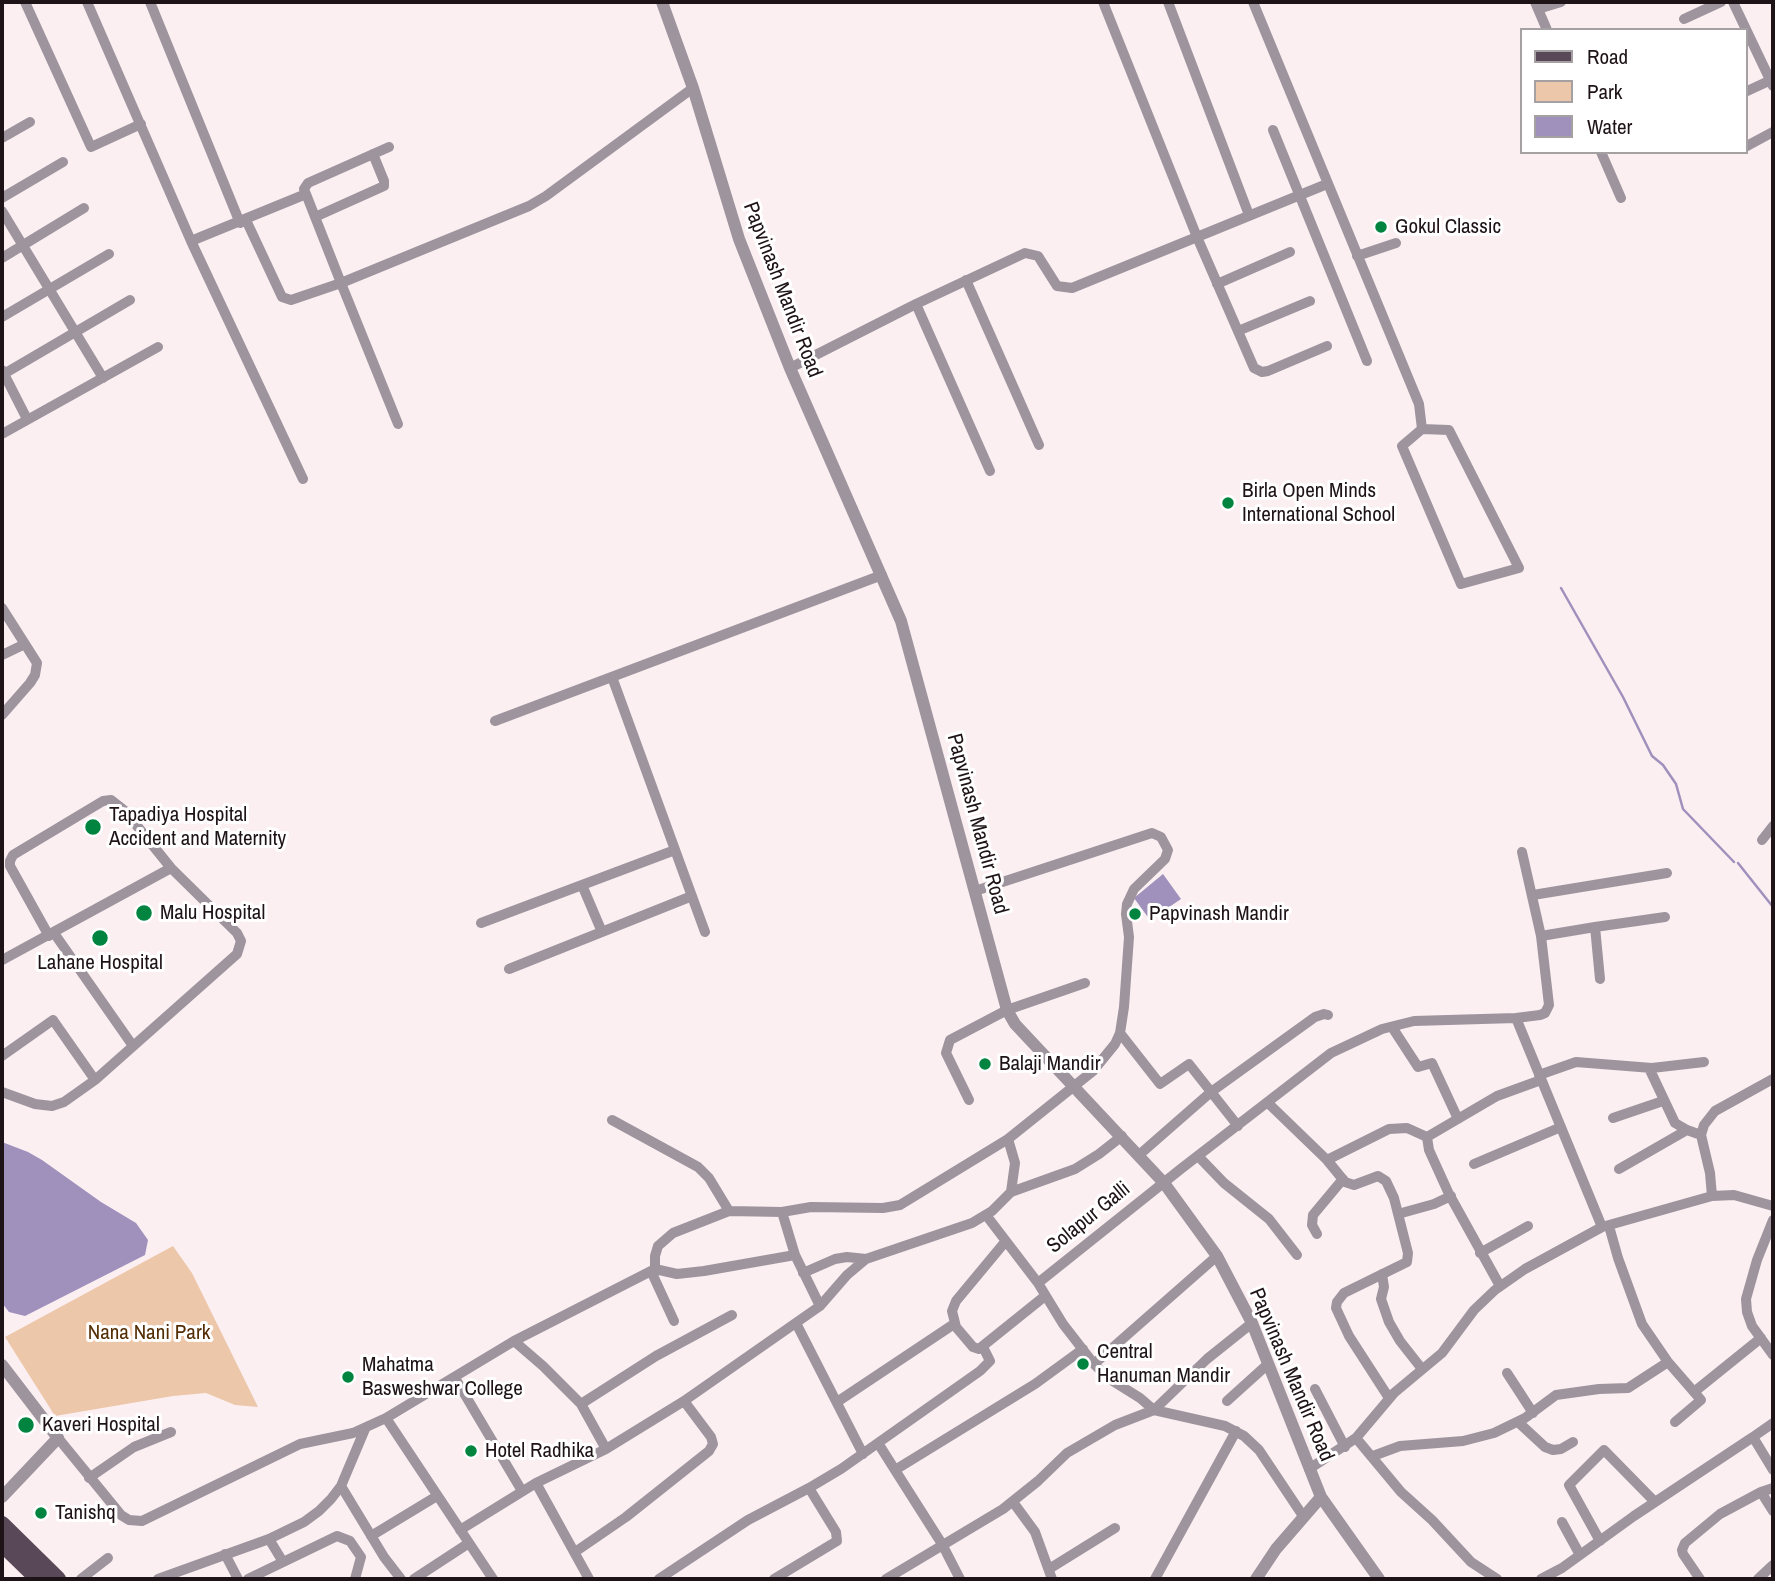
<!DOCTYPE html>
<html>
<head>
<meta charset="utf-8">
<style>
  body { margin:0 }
  #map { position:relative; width:1775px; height:1581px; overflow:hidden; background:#fceff2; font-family:"Archivo Narrow",sans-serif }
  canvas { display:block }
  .frame { position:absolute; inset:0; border:4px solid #1e1316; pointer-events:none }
  .legend { position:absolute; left:1520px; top:28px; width:228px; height:126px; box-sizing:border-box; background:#fff; border:2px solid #a5a1a2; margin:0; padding:9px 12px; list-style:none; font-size:21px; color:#1e1316 }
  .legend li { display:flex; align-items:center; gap:14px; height:35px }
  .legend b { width:35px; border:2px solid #a5a1a2 }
</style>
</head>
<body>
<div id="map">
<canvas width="1775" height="1581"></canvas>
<div class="frame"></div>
<ul class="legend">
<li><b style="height:9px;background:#594857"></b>Road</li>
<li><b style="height:19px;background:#ecc7a9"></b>Park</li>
<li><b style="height:19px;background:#9f90bc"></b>Water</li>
</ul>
</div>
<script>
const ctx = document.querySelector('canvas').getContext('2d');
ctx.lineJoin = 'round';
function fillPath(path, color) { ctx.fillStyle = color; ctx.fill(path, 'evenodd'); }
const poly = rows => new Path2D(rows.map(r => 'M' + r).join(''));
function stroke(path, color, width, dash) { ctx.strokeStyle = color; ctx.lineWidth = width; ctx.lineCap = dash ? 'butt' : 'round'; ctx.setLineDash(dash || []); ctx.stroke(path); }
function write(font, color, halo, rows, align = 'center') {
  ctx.font = font + ' "Archivo Narrow",sans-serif'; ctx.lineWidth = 6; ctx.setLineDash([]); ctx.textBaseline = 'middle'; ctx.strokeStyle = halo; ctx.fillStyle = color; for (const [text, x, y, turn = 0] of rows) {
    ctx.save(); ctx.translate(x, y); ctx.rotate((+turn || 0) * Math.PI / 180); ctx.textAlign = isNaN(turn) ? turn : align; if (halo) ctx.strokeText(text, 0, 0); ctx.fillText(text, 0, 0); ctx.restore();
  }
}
fillPath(poly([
  [173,1246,192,1273,258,1407,235,1405,206,1393,173,1396,55,1416,5,1337]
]), '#ecc7a9');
fillPath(poly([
  [1163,874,1181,899,1150,920,1134,898],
  [2,1142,28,1152,42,1160,101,1202,136,1223,148,1240,145,1255,25,1316,9,1312,2,1303]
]), '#9f90bc');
stroke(poly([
  [1561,588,1623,697,1652,756,1663,765,1676,784,1683,809,1734,862],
  [1738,863,1773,907]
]), '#9f90bc', 2.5);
stroke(poly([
  [25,2,91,147,141,124],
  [87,2,191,241,306,194,341,283,529,206,546,196,693,88],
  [150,2,240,223],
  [1103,2,1197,237,1254,368,1262,372,1268,371,1327,346],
  [1168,2,1249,215],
  [1253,2,1419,404,1422,429,1402,446,1461,584,1519,568,1449,430,1422,429],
  [1535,2,1547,30],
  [1733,2,1773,86],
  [1538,9,1561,2],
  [1684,19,1721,2],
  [1745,92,1771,80],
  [1273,130,1367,361],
  [2,138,30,122],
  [1745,147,1773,132],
  [1601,152,1621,198],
  [306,194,304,189,308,183,389,147],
  [2,198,63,162],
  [2,211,103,378],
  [315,217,384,186,384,181,373,154],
  [246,220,282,297,291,300,341,283,398,424],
  [191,241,303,479],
  [1357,256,1396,243],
  [2,258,84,208],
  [966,280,1039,445],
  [1217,284,1290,252],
  [916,304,990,471],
  [2,317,109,254],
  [1238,331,1310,301],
  [790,368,916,304,1025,253,1038,256,1057,286,1072,288,1327,184],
  [2,370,27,419],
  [2,375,130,300],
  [2,434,158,347],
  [2,608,37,663,35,675,30,683,2,715],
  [2,655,25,644],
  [612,677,705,932],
  [495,721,882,575],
  [1762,840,1773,826],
  [1522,852,1541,936],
  [582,885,602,932],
  [1533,895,1667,873],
  [481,923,675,850],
  [1595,927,1665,917],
  [54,933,133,1046],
  [49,936,10,866,10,861,13,855,103,801,111,800,125,811,171,868],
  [2,960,171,868,237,933,241,941,237,954,95,1080,64,1102,52,1106,35,1104,2,1092],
  [509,969,692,896],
  [1516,1018,1540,1015,1545,1013,1549,1005,1541,936,1595,927,1600,979],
  [1392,1027,1418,1067,1432,1063,1458,1119],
  [1120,1033,1160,1084,1189,1064,1238,1126],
  [2,1056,53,1020,95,1080],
  [1649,1068,1675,1123,1687,1130,1701,1135],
  [1539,1075,1576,1062,1652,1068,1704,1062],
  [969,1100,946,1053,950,1040,1007,1010,1085,983],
  [1268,1103,1327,1160,1345,1182,1354,1185,1378,1176,1386,1181,1394,1198,1408,1253,1407,1262,1344,1293,1337,1302,1336,1308,1349,1336,1389,1398],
  [1613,1118,1663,1101],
  [612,1120,698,1167,709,1178,729,1211],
  [1139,1155,1211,1092,1315,1017,1324,1014,1328,1015],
  [1198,1156,1224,1183,1269,1219,1297,1255],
  [1327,1160,1389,1129,1407,1128,1427,1137],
  [1474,1164,1561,1127],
  [1619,1169,1687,1130],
  [1011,1192,1075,1169,1099,1154,1122,1136],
  [1712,1196,1734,1195,1773,1206],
  [782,1212,795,1255],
  [1398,1214,1434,1204,1451,1196],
  [986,1215,1038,1283,1063,1324,1094,1364,1217,1256],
  [1773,1220,1757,1260,1746,1299,1747,1312,1752,1326,1773,1355],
  [1609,1226,1618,1258,1642,1324,1668,1362,1701,1400,1675,1422],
  [1317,1234,1312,1225,1313,1215,1343,1179],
  [1005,1242,956,1301,952,1311,956,1327,973,1347,979,1349,1045,1296],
  [1480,1253,1528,1226],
  [655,1269,677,1274,704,1271,795,1255,820,1306],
  [651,1271,674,1321],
  [803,1273,835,1259,847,1257,866,1259],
  [1382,1274,1384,1287,1381,1299,1389,1322,1400,1341,1422,1369],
  [1038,1283,1182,1168,1331,1053,1382,1029,1414,1021,1516,1018,1602,1227],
  [1500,1286,1449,1194,1429,1150,1427,1137,1497,1096,1541,1080],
  [796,1323,863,1454],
  [514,1341,543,1366,581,1404,606,1449],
  [1094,1364,1108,1378,1140,1398,1154,1410,1225,1426,1244,1436,1259,1450,1303,1516],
  [1507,1373,1533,1413],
  [455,1378,522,1491],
  [1315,1389,1345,1447],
  [1694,1392,1761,1338],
  [1227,1401,1268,1364],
  [837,1402,954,1324],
  [581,1404,656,1356,732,1315],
  [386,1418,493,1579],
  [1518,1422,1545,1447,1553,1450,1561,1449,1573,1442],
  [1773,1423,1753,1437,1773,1470],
  [58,1438,121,1515,129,1520,142,1521,300,1444,353,1433,386,1418,514,1341,655,1269,655,1256,658,1246,673,1233,729,1211,782,1212,811,1207,883,1208,900,1205,1008,1139],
  [1356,1438,1401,1492,1432,1520,1471,1562,1497,1579],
  [878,1443,895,1470],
  [1373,1456,1400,1446,1463,1441,1494,1433,1525,1418,1556,1395,1599,1389,1628,1388,1668,1362],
  [1309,1469,1356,1438,1394,1393,1442,1353,1474,1310,1495,1290,1525,1269,1602,1227,1712,1196,1710,1173,1701,1135,1704,1125,1715,1111,1773,1079],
  [89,1478,134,1447,171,1432],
  [536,1483,589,1579],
  [341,1486,384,1557,401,1579],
  [1773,1488,1761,1492,1773,1511],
  [1013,1502,1035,1532,1052,1579],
  [1562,1522,1580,1555],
  [460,1530,536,1483,606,1449,684,1401,820,1306,847,1275,866,1259,972,1223,992,1211,1011,1192,1015,1163,1008,1139,1093,1071,1115,1044,1120,1033,1124,1007,1129,937,1126,914,1127,904,1134,889,1165,859,1168,850,1161,837,1152,833,975,891],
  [371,1536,437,1496],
  [269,1539,283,1562],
  [1600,1541,1569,1485,1604,1450,1655,1502],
  [575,1552,626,1517,709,1451,713,1444,711,1437,684,1401],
  [225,1554,238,1579],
  [1049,1569,1115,1528],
  [81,1579,108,1558],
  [158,1579,269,1539,304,1522,319,1511,331,1499,341,1486,365,1429],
  [248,1579,337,1536,350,1541,361,1557,355,1579],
  [414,1579,469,1543],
  [659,1579,748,1520,809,1488,841,1469,980,1371,990,1361,983,1347],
  [774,1579,837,1541,836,1532,809,1488],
  [886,1579,1003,1509,1038,1481,1067,1453,1115,1425,1154,1410,1207,1359,1252,1323],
  [960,1579,942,1544,895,1470,1035,1384,1083,1349],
  [1155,1579,1236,1431],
  [1541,1579,1562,1568,1634,1516,1753,1437],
  [1700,1579,1683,1554,1682,1550,1685,1543,1720,1514,1761,1492],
  [1758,1579,1773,1565]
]), '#9e949d', 10);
stroke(poly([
  [662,2,693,88,739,239,790,368,901,621,1007,1010,1015,1024,1164,1183,1217,1256,1252,1323,1321,1497,1379,1579],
  [2,1365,58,1438,2,1497],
  [1256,1579,1276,1549,1321,1497]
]), '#9e949d', 12);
stroke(poly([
  [2,1524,58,1579],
  [2,1544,38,1579]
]), '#594857', 16);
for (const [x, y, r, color] of [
  [1381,227,7,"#00843f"],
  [1228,503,7,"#00843f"],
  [93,827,9,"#00843f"],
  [144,913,9,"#00843f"],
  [1135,914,7,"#00843f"],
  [100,938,9,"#00843f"],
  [985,1064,7,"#00843f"],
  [1083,1364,7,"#00843f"],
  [348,1377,7,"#00843f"],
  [26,1425,9,"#00843f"],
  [471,1451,7,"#00843f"],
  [41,1513,7,"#00843f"]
]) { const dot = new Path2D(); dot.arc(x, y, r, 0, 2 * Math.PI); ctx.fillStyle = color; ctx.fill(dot); stroke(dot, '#fff', 2.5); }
write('21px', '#1e1316', '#fff', [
  ["Gokul Classic",1395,227],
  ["Birla Open Minds",1242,491],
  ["International School",1242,515],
  ["Tapadiya Hospital",109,815],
  ["Accident and Maternity",109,839],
  ["Malu Hospital",160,913],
  ["Papvinash Mandir",1149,914],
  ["Lahane Hospital",100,963,"center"],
  ["Balaji Mandir",999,1064],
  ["Central",1097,1352],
  ["Hanuman Mandir",1097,1376],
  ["Mahatma",362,1365],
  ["Basweshwar College",362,1389],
  ["Kaveri Hospital",42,1425],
  ["Hotel Radhika",485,1451],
  ["Tanishq",55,1513]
], 'left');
write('21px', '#1e1316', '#fff', [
  ["Papvinash Mandir Road",782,290,69],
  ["Papvinash Mandir Road",977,824,75],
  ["Solapur Galli",1089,1218,-39],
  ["Papvinash Mandir Road",1291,1375,67]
]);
write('21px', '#532d04', '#fff', [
  ["Nana Nani Park",149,1333]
]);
</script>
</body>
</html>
